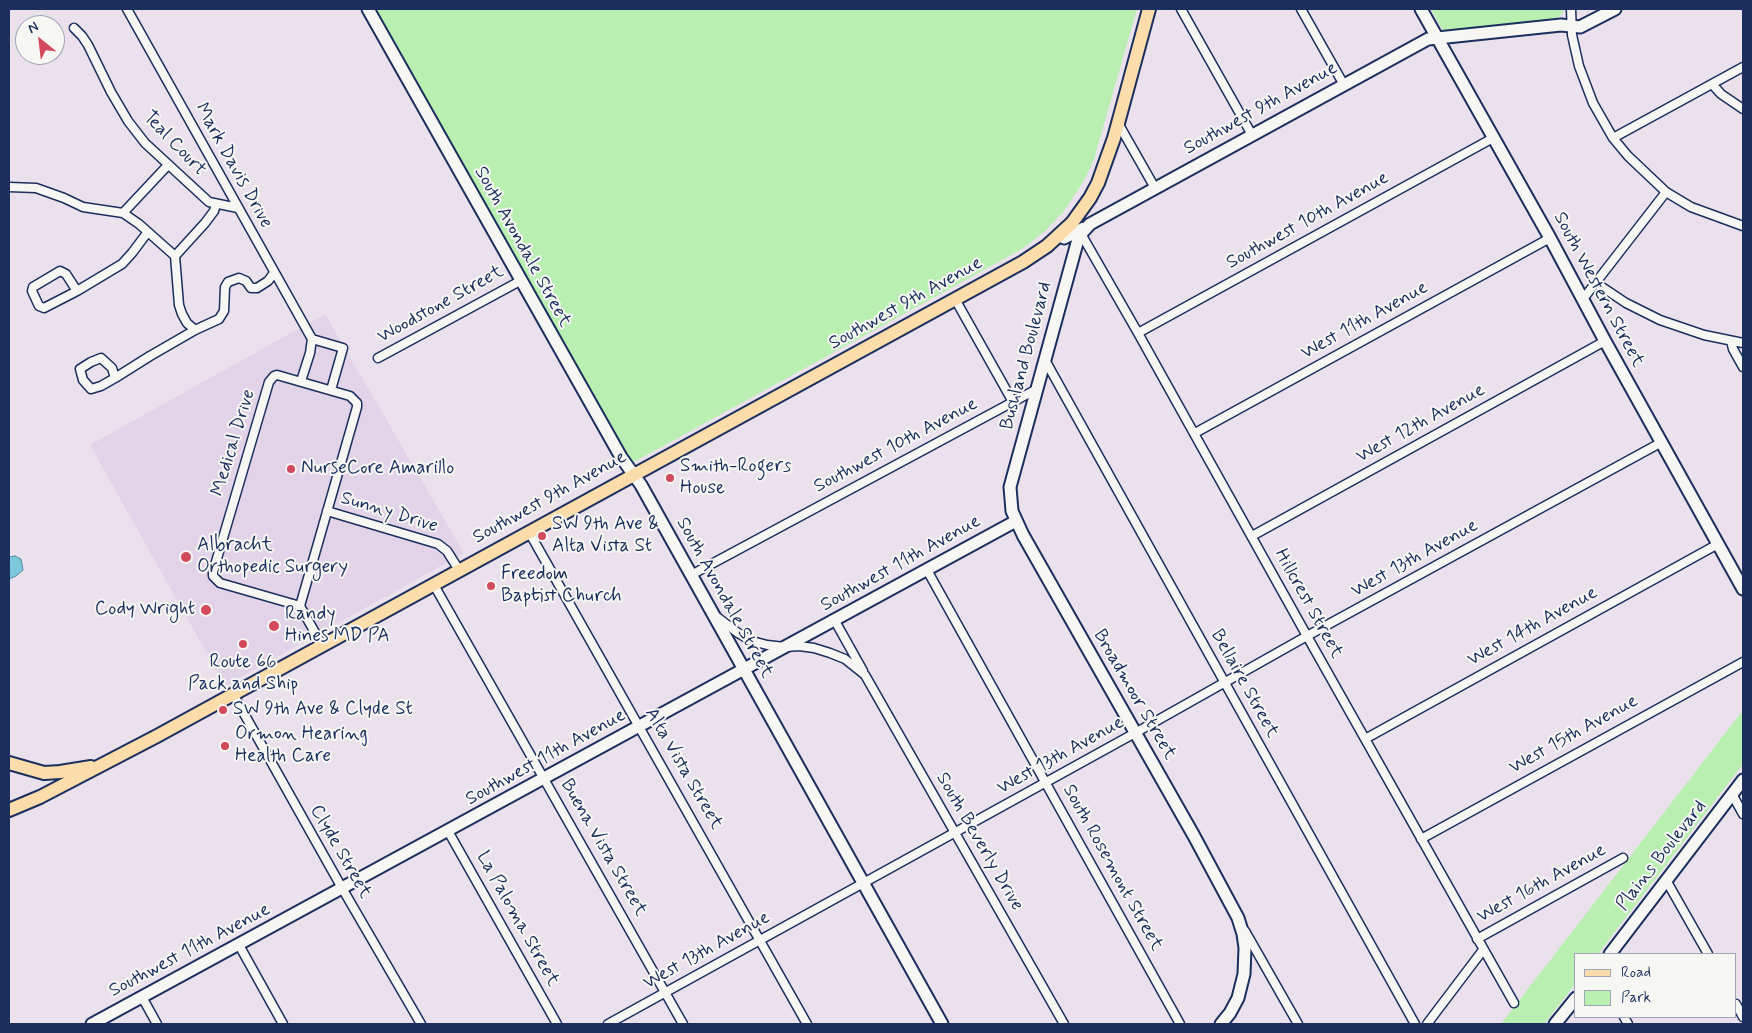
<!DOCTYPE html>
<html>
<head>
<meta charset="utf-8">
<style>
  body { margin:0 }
  #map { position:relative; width:1752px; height:1033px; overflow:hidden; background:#ebe1ec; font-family:Mynerve,sans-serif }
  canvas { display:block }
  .frame { position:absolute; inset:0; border:10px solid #1b2f5e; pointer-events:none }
  .legend { position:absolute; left:1574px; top:953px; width:162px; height:65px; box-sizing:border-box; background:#f6f6f2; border:1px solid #9ea6b7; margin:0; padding:6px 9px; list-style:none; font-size:15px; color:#1b2f5e }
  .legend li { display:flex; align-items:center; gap:10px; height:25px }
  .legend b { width:25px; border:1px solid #9ea6b7 }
  .north { position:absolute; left:15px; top:15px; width:50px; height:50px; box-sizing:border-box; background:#f6f6f2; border:1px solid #9ea6b7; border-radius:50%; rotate:331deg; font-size:14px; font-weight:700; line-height:20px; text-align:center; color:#1b2f5e }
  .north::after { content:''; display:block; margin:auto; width:18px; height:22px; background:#d1495b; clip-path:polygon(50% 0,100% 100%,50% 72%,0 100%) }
</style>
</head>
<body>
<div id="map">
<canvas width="1752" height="1033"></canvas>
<div class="frame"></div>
<ul class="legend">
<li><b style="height:6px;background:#fbddab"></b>Road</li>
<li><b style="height:14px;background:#b9efb1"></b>Park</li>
</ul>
<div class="north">N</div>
</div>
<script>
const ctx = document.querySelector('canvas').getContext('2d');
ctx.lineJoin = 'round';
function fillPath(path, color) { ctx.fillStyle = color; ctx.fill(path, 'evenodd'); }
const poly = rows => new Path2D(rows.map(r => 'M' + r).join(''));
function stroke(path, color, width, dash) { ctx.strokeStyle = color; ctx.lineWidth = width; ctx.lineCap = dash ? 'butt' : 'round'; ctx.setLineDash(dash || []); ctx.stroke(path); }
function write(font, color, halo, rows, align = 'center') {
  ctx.font = font + ' Mynerve,sans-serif'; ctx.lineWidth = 4; ctx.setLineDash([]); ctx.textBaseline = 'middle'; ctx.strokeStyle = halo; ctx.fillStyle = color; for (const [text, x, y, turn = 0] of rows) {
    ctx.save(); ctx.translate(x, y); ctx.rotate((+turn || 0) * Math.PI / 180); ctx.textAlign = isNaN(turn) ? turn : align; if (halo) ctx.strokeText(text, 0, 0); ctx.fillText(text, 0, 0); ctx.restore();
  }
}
fillPath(poly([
  [325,314,464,553,225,686,90,445]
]), '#e3d3e8');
fillPath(poly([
  [373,9,1137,9,1094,159,1086,177,1065,210,1045,231,1022,249,634,462,629,461],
  [1431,9,1563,9,1563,13,1557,18,1447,32,1443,31],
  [1743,710,1743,764,1598,954,1576,954,1576,983,1544,1024,1501,1024]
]), '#b9efb1');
const water = poly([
  [15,556,21,559,23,570,16,576,9,579,9,557,15,556]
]);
fillPath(water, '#7cc8dc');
stroke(water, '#558baa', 1);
const street = poly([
  [127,9,312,339,310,353,301,381],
  [1181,9,1252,135],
  [1301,9,1344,85],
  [1571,9,1572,35,1579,66,1593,103,1613,138,1628,156,1666,192,1691,207,1743,226],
  [74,28,82,36,88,45,111,92,128,121,145,143,209,202,238,208],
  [1712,84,1721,94,1743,109],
  [1118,123,1155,188],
  [1613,138,1743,67],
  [9,187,36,188,64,198,83,207,123,213,139,224,175,256,179,305,182,314,187,323,195,330],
  [123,213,168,165],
  [1080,232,1138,333,1307,636,1514,1003],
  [175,256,205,223,214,211,216,204],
  [1596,283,1626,303,1660,320,1704,335,1743,343],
  [77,291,66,274,60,271,33,287,32,291,39,306,44,308,77,291,122,264,132,253,147,233],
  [955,299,1013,402],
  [1583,299,1666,192],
  [1138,333,1493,138],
  [312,339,343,348,331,390],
  [1731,341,1733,349,1743,367],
  [378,358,520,281],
  [1045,360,1415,1024],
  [115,378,112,368,101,358,91,362,80,369,83,380,91,389,101,386,115,378,150,356,195,330,219,319,224,311,225,287,228,282,239,278,246,281,251,288,257,288,268,281,274,273],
  [1195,433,1550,238],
  [327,511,438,544,447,551,459,570],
  [529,532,807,1024],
  [1252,536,1605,341],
  [927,570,1180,1024],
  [691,575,1037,389],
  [434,585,683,1024],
  [300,606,220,583,213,576,213,572,269,382,274,376,277,375,350,396,357,403,357,407,300,606,322,645],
  [717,617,738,633,752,641,767,645,785,647,799,646,814,648,830,653,845,659,865,675,1064,1024],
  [835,621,863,671],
  [233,694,342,888,421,1024],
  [1365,739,1718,544],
  [1732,794,1743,814],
  [448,831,557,1024],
  [1421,839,1743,662],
  [1666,880,1708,954],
  [1245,931,1298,1024],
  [1477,939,1623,858],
  [239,945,283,1024],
  [142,997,157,1024],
  [1736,1004,1743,1017],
  [1624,1017,1628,1024],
  [608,1024,1135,733,1307,636,1662,442],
  [1427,1024,1483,950]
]);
const secondary = poly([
  [368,9,621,457,641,485,942,1024],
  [1421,9,1550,238,1605,341,1743,589],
  [1064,238,1084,228],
  [1610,954,1743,780],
  [92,1024,1016,521],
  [1221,1024,1230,1013,1238,998,1244,974,1245,948,1243,934,1238,918,1194,836,1023,535,1012,511,1010,487,1077,243,1081,234,1090,224,1428,39,1561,25,1580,27,1615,9],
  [1555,1024,1576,998]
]);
const primary = poly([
  [9,763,44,773,60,772,91,767],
  [9,810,40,797,157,736,1023,262,1047,246,1072,223,1090,198,1098,183,1114,138,1149,9]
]);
stroke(street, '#1b2f5e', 11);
stroke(secondary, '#1b2f5e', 15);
stroke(primary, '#1b2f5e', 16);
stroke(street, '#f6f6f2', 8);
stroke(secondary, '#f6f6f2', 11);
stroke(primary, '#fbddab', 12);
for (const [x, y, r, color] of [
  [291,469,5,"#d1495b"],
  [670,478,5,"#d1495b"],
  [542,536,5,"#d1495b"],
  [186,557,6,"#d1495b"],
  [491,586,5,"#d1495b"],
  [206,610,6,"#d1495b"],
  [274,626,6,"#d1495b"],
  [243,644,5,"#d1495b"],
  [223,710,5,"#d1495b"],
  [225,746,5,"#d1495b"]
]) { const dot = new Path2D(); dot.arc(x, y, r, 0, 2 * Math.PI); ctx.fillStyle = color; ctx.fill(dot); stroke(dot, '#f6f6f2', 2); }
write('19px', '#1b2f5e', '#f6f6f2', [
  ["Southwest 9th Avenue",1261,109,-29],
  ["Teal Court",174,144,46],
  ["Mark Davis Drive",233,166,61],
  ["Southwest 10th Avenue",1308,221,-29],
  ["South Avondale Street",522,247,61],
  ["South Western Street",1598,290,62],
  ["Southwest 9th Avenue",906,304,-29],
  ["Woodstone Street",441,305,-29],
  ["West 11th Avenue",1365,321,-29],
  ["Bushland Boulevard",1027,356,-75],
  ["West 12th Avenue",1421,424,-29],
  ["Medical Drive",234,443,-73],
  ["Southwest 10th Avenue",896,446,-28],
  ["Southwest 9th Avenue",550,498,-29],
  ["Sunny Drive",389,513,17],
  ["West 13th Avenue",1415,559,-29],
  ["Southwest 11th Avenue",901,564,-29],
  ["South Avondale Street",724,598,61],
  ["Hillcrest Street",1308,604,61],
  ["West 14th Avenue",1533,627,-29],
  ["Bellaire Street",1244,684,61],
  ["Broadmoor Street",1134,695,60],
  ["West 15th Avenue",1574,735,-29],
  ["West 13th Avenue",1061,756,-29],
  ["Southwest 11th Avenue",546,758,-29],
  ["Alta Vista Street",683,769,60],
  ["South Beverly Drive",979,842,60],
  ["Buena Vista Street",603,848,60],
  ["Clyde Street",340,852,60],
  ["Plains Boulevard",1662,856,-52],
  ["South Rosemont Street",1112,868,61],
  ["West 16th Avenue",1542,884,-29],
  ["La Paloma Street",517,919,61],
  ["Southwest 11th Avenue",190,951,-28],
  ["West 13th Avenue",707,951,-29]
]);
write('19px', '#1b2f5e', '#f6f6f2', [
  ["Smith-Rogers",680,467],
  ["House",680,489],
  ["NurseCore Amarillo",301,469],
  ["SW 9th Ave &",552,525],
  ["Alta Vista St",552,547],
  ["Albracht",197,546],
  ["Orthopedic Surgery",197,568],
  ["Freedom",501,575],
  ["Baptist Church",501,597],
  ["Cody Wright",195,610,"right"],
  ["Randy",285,615],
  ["Hines MD PA",285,637],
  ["Route 66",243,663,"center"],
  ["Pack and Ship",243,685,"center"],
  ["SW 9th Ave & Clyde St",233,710],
  ["Ormon Hearing",235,735],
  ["Health Care",235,757]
], 'left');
</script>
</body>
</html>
